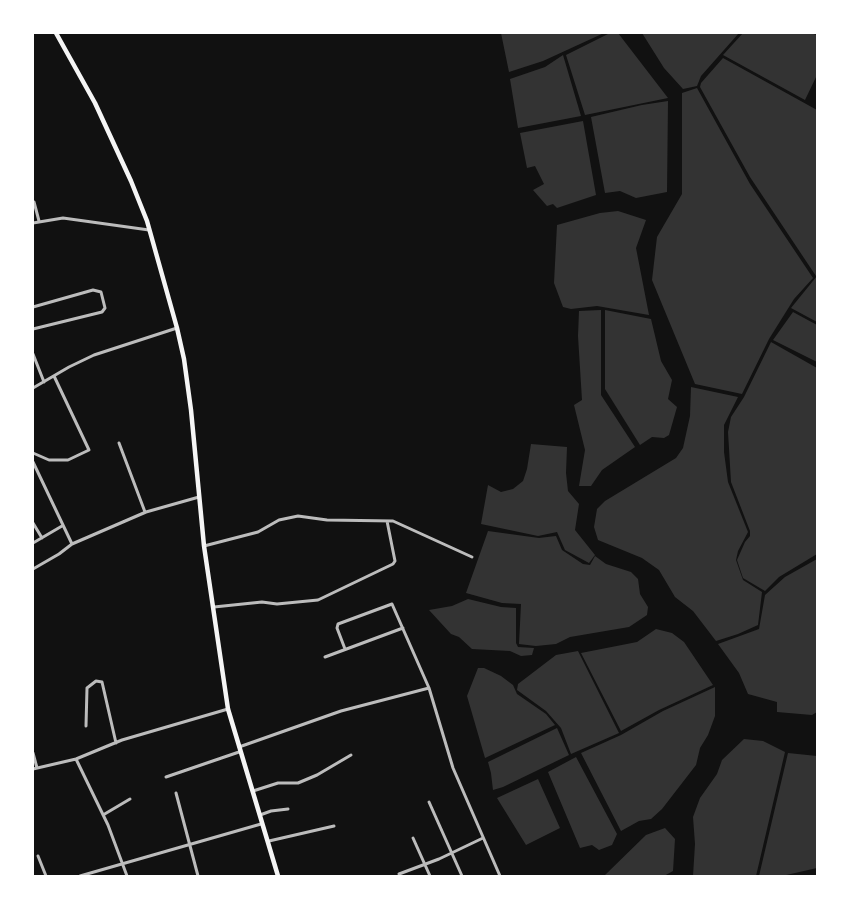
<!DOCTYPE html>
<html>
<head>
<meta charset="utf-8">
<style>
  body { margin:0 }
  #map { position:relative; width:850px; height:909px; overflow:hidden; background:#111; font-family:Manrope,sans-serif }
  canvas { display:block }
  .frame { position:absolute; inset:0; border:34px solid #fff; pointer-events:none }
</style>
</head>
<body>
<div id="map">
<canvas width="850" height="909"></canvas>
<div class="frame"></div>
</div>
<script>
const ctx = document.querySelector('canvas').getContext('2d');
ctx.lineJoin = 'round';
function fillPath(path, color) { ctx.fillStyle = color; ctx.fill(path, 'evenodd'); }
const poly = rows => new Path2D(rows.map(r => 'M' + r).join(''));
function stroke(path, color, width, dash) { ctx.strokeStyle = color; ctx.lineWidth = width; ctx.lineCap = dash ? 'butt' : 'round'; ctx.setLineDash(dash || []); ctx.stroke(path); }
fillPath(poly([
  [501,33,604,33,543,61,509,72],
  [610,33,618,33,668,98,585,115,566,55],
  [642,33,739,33,701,76,697,86,683,89,664,68],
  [743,33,810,33,817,35,817,75,805,100,723,55],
  [563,55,581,116,518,128,510,79,545,67],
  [723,58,817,110,816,276,750,177,700,87,701,83],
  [697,88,750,184,813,278,794,299,769,339,742,394,695,384,652,280,657,237,682,194,682,93],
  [668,101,667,192,636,198,620,191,605,193,591,117,642,105],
  [583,121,596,195,557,208,553,204,547,206,533,190,544,184,535,166,527,168,520,133],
  [618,211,646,220,636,248,649,315,597,306,571,309,563,307,554,283,557,225,600,213],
  [817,276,817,322,791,308],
  [601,310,601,395,635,447,602,470,591,486,579,486,585,450,574,405,582,400,578,336,579,311],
  [605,310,651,319,661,361,672,380,668,399,677,407,669,435,664,438,652,437,640,445,605,389],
  [793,312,817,325,817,362,773,340],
  [771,342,817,368,817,554,779,577,765,591,743,578,737,560,745,542,750,536,750,531,731,482,728,432,731,417,744,397],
  [691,387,738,397,724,425,724,452,728,482,748,532,738,551,736,560,743,580,762,592,758,625,738,634,716,641,693,611,675,597,659,570,642,558,598,540,594,527,597,509,605,501,676,458,683,448,690,416],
  [531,444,567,447,566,473,568,491,579,504,575,530,595,555,589,563,565,550,557,532,538,536,481,524,488,485,501,492,513,489,523,481,527,469],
  [488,531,539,538,556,536,562,550,583,564,590,565,595,556,606,564,631,572,638,579,640,594,648,607,647,615,629,627,570,637,556,644,536,646,519,644,521,604,502,603,466,593],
  [817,559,817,712,812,715,777,712,777,702,748,694,739,673,718,644,759,629,765,595,785,577],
  [468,599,501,607,516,608,516,643,518,647,534,648,532,655,521,656,510,651,472,649,459,637,451,634,429,610,452,606],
  [656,629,672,633,684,642,713,685,659,710,621,731,581,653,637,642],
  [578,651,619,733,571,754,561,728,546,711,517,690,518,684,556,655],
  [478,668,484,668,501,676,513,685,517,694,546,714,555,725,485,758,467,696],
  [715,687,715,716,708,735,700,748,696,765,662,809,651,819,639,821,621,831,581,753,621,735,663,711],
  [557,728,569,755,503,787,493,790,491,773,488,762],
  [744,739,763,741,785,752,756,876,693,876,695,844,693,817,700,798,717,774,722,760],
  [788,753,817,756,817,868,782,876,759,876],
  [576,757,617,834,612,845,599,850,592,845,580,848,548,772],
  [538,779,560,828,526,845,497,798],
  [665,828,675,839,673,871,664,876,604,876,646,835]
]), '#333');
stroke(poly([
  [34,202,39,221],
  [33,223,63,218,149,230],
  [33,307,93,290,101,292,105,308,102,312,33,329],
  [33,354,44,382],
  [33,388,69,367,94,355,177,328],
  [119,443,145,512],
  [33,453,49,460,68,460,89,450,54,376],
  [33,462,72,544,146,512,199,497],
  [33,523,42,538],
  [33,543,62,526],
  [204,546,258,532,279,520,298,516,327,520,393,521,472,557],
  [33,569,59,554,72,544],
  [214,607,262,602,277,604,318,600,393,564,395,561,387,521],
  [345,649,337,628,338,624,392,604,429,688],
  [325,657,403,628],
  [86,726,87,688,96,681,102,682,116,743],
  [239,747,341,711,429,688,453,768,500,876],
  [33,753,37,768],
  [76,759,108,825,127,876],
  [33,769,76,759,122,740,228,709],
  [166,777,239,752],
  [253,791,278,783,298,783,317,775,351,755],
  [176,793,198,876],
  [429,802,462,876],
  [103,815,130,799],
  [260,815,271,811,288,809],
  [413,838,430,876],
  [269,841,334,826],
  [38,856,46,876],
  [399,874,439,859,483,838],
  [80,876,261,824]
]), '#bcbcbc', 3);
stroke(poly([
  [56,33,95,103,131,181,147,221,177,328,184,359,191,410,204,546,228,709,278,876]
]), '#f5f5f5', 4.5);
</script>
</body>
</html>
